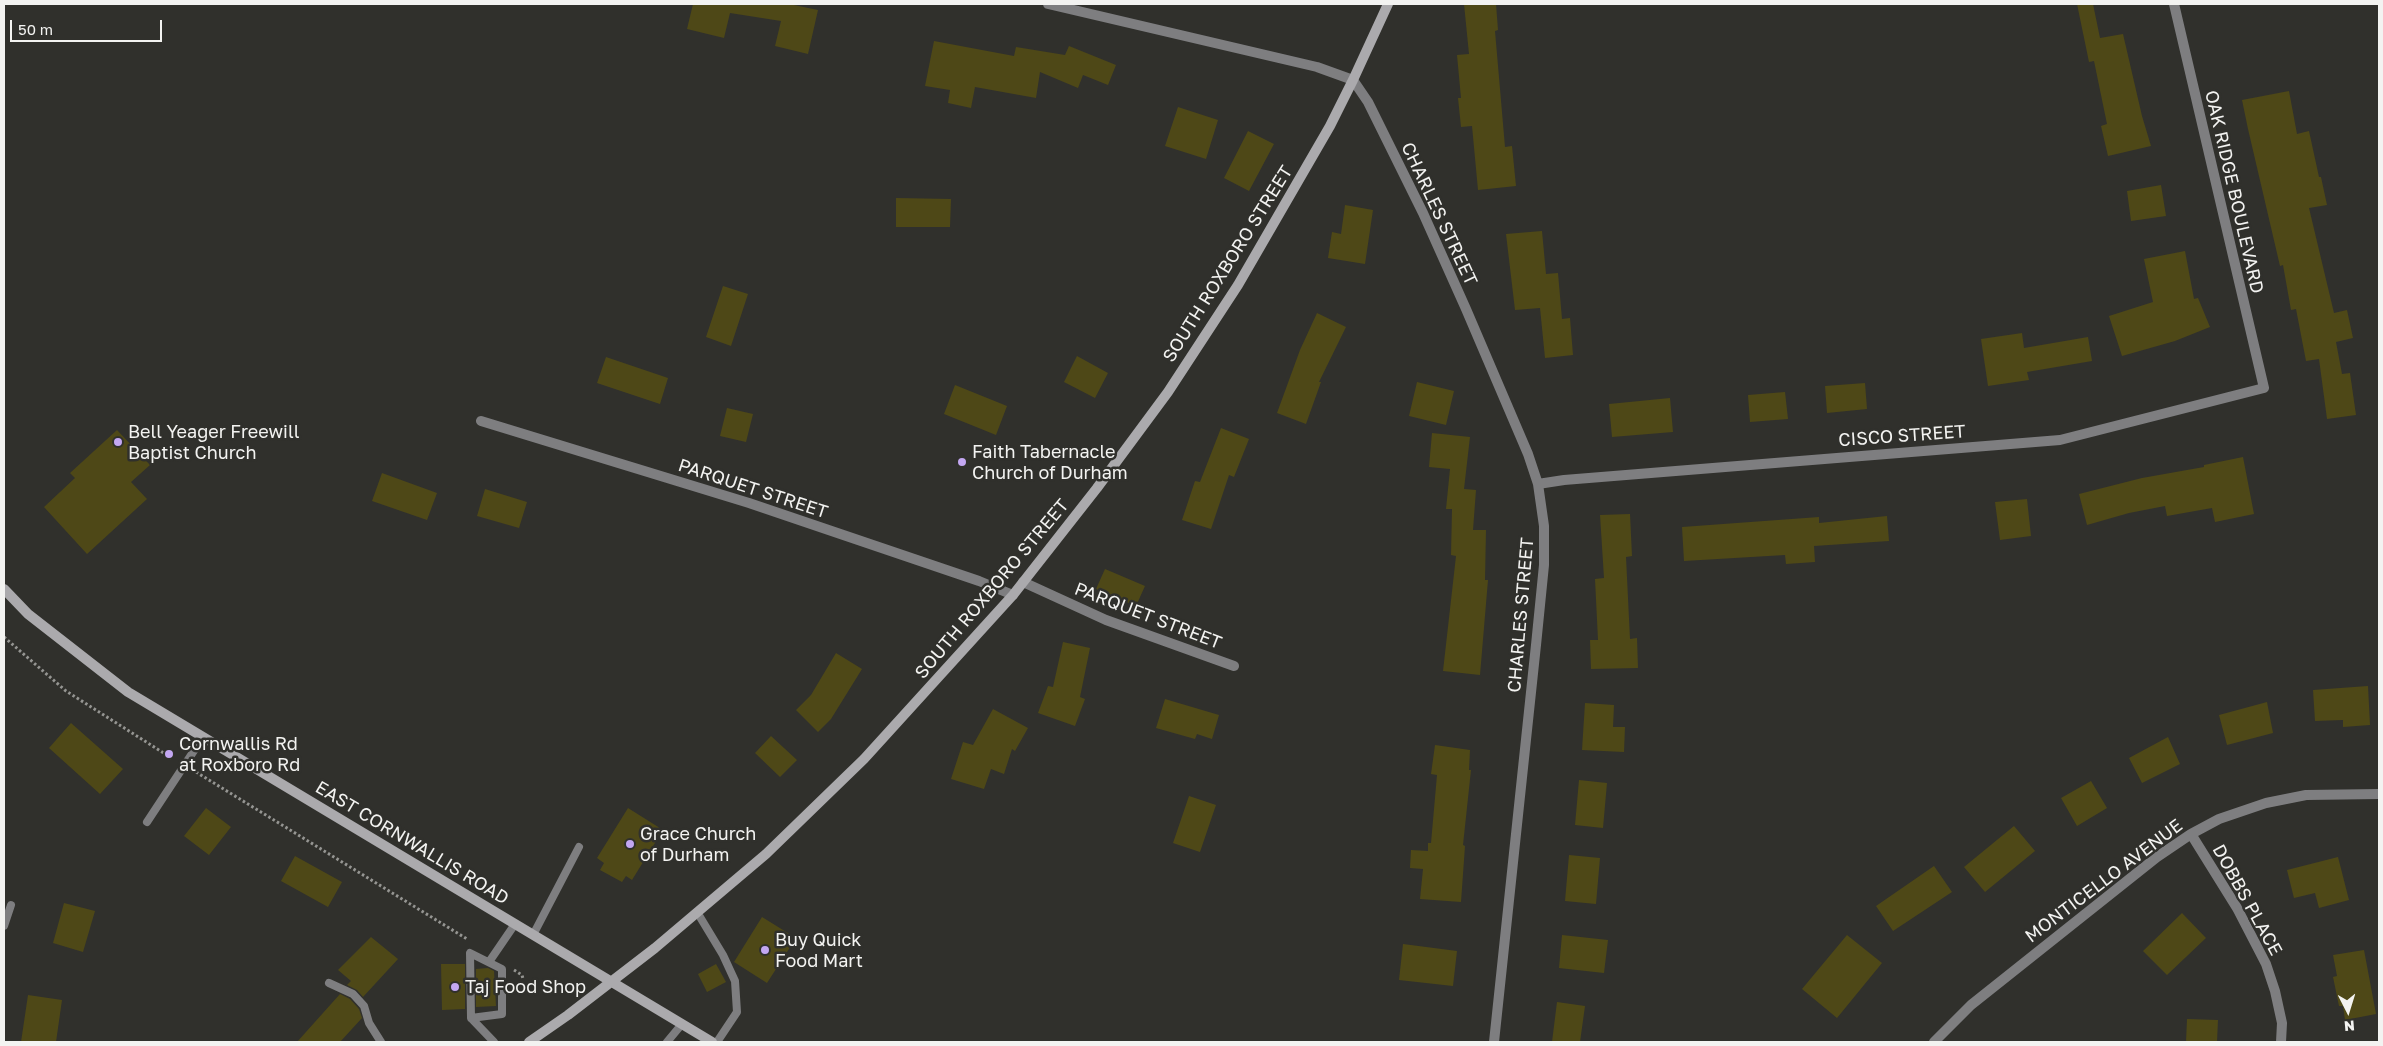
<!DOCTYPE html>
<html>
<head>
<meta charset="utf-8">
<style>
  body { margin:0 }
  #map { position:relative; width:2383px; height:1046px; overflow:hidden; background:#30302c; font-family:"Golos Text",sans-serif }
  canvas { display:block }
  .frame { position:absolute; inset:0; border:5px solid #f3f3f1; pointer-events:none }
  .north { position:absolute; left:2323px; top:986px; width:50px; height:50px; -webkit-text-stroke:4px #30302c; paint-order:stroke; rotate:175deg; font-size:14px; font-weight:700; line-height:20px; text-align:center; color:#f3f3f1 }
  .north::after { content:''; display:block; margin:auto; width:18px; height:22px; background:#f3f3f1; clip-path:polygon(50% 0,100% 100%,50% 72%,0 100%) }
  .scale { position:absolute; left:10px; top:20px; width:152px; height:22px; box-sizing:border-box; border:2px solid #f3f3f1; border-top:0; padding-left:6px; font-size:15px; line-height:18px; white-space:nowrap; color:#f3f3f1; -webkit-text-stroke:4px #30302c; paint-order:stroke }
</style>
</head>
<body>
<div id="map">
<canvas width="2383" height="1046"></canvas>
<div class="frame"></div>
<div class="north">N</div>
<div class="scale">50 m</div>
</div>
<script>
const ctx = document.querySelector('canvas').getContext('2d');
ctx.lineJoin = 'round';
function fillPath(path, color) { ctx.fillStyle = color; ctx.fill(path, 'evenodd'); }
const poly = rows => new Path2D(rows.map(r => 'M' + r).join(''));
function stroke(path, color, width, dash) { ctx.strokeStyle = color; ctx.lineWidth = width; ctx.lineCap = dash ? 'butt' : 'round'; ctx.setLineDash(dash || []); ctx.stroke(path); }
function write(font, color, halo, rows, align = 'center') {
  ctx.font = font + ' "Golos Text",sans-serif'; ctx.lineWidth = 5; ctx.setLineDash([]); ctx.textBaseline = 'middle'; ctx.strokeStyle = halo; ctx.fillStyle = color; for (const [text, x, y, turn = 0] of rows) {
    ctx.save(); ctx.translate(x, y); ctx.rotate((+turn || 0) * Math.PI / 180); ctx.textAlign = isNaN(turn) ? turn : align; if (halo) ctx.strokeText(text, 0, 0); ctx.fillText(text, 0, 0); ctx.restore();
  }
}
fillPath(poly([
  [693,4,789,4,818,10,808,54,775,46,781,21,730,13,724,38,687,29],
  [1464,4,1496,4,1498,30,1495,31,1505,147,1512,146,1516,186,1478,190,1472,126,1461,127,1458,98,1461,98,1457,55,1469,54],
  [2077,4,2093,4,2100,38,2123,34,2142,116,2151,146,2108,156,2101,126,2107,124,2094,61,2089,62],
  [934,41,1014,56,1016,47,1065,55,1069,46,1116,65,1108,85,1083,75,1078,88,1040,72,1036,98,975,87,971,108,948,103,950,90,925,86],
  [2289,91,2297,134,2309,131,2319,177,2321,177,2327,205,2309,208,2334,313,2347,310,2353,338,2336,342,2342,374,2350,373,2356,415,2327,419,2319,359,2306,361,2296,309,2291,310,2283,265,2280,266,2248,129,2242,100],
  [1178,107,1218,120,1206,159,1165,146],
  [1248,131,1274,144,1249,191,1224,178],
  [2161,185,2166,216,2131,221,2127,191],
  [896,198,951,199,950,227,896,227],
  [1345,205,1373,210,1365,264,1328,258,1332,232,1341,234],
  [1542,231,1546,274,1558,273,1562,319,1570,318,1573,355,1545,358,1540,308,1515,310,1506,234],
  [2185,251,2194,299,2198,298,2210,327,2175,341,2122,356,2109,316,2153,302,2144,259],
  [723,286,748,294,731,346,706,337],
  [1317,313,1346,327,1319,382,1321,382,1306,424,1277,413,1300,350],
  [2022,333,2024,348,2088,337,2092,361,2027,372,2029,380,1988,386,1981,339],
  [1077,356,1108,373,1095,398,1064,382],
  [606,357,668,378,660,404,597,383],
  [1417,382,1454,391,1446,425,1409,416],
  [1865,383,1867,409,1827,413,1825,386],
  [955,385,1007,406,996,435,944,414],
  [1785,392,1788,419,1750,422,1748,395],
  [1670,398,1673,432,1612,437,1609,404],
  [727,408,753,414,746,442,720,436],
  [1221,428,1249,439,1234,477,1229,475,1211,529,1182,520,1195,481,1200,482],
  [117,430,150,465,131,482,147,499,87,554,44,507,75,478,70,473],
  [1432,433,1470,437,1464,489,1476,490,1473,530,1486,530,1485,580,1488,580,1480,675,1443,671,1456,556,1451,555,1452,509,1446,509,1450,469,1429,467],
  [2243,457,2254,514,2215,522,2212,508,2167,516,2165,506,2129,513,2087,525,2079,494,2142,478,2204,467,2204,465],
  [382,473,437,493,427,520,372,501],
  [485,489,527,502,519,528,477,516],
  [2027,499,2031,536,2000,540,1995,502],
  [1630,514,1632,556,1626,557,1630,639,1637,638,1638,668,1591,669,1590,640,1598,640,1595,579,1604,578,1600,515],
  [1887,516,1889,541,1814,546,1815,562,1786,564,1785,555,1684,561,1682,527,1819,517,1819,523],
  [1105,569,1145,586,1136,606,1096,589],
  [1063,642,1090,648,1080,697,1085,699,1075,726,1038,713,1048,686,1053,687],
  [836,653,862,669,831,719,818,732,796,710,811,695],
  [2368,686,2370,725,2343,727,2343,720,2315,721,2313,690],
  [1165,699,1219,715,1212,739,1197,734,1195,739,1156,728],
  [2267,702,2273,733,2227,745,2219,715],
  [1585,703,1614,705,1613,727,1625,727,1624,752,1582,750],
  [993,709,1028,728,1015,751,1012,749,1004,774,991,769,984,789,951,779,963,742,973,745],
  [71,723,123,769,100,794,49,748],
  [771,736,797,760,780,777,755,753],
  [2168,737,2180,764,2142,783,2129,758],
  [1435,745,1470,750,1469,770,1471,770,1463,845,1465,846,1461,902,1420,899,1423,869,1410,868,1411,850,1428,851,1428,843,1431,843,1437,775,1431,774],
  [1579,780,1607,783,1603,828,1575,825],
  [2091,781,2107,808,2077,826,2061,798],
  [1189,796,1216,805,1200,852,1173,843],
  [206,808,231,827,209,855,184,836],
  [628,808,663,830,632,880,626,876,622,882,600,870,604,863,597,858],
  [2014,826,2035,851,1985,892,1964,867],
  [1569,855,1600,858,1596,904,1565,901],
  [295,856,342,882,328,907,281,881],
  [2338,857,2349,900,2319,908,2315,893,2294,898,2287,870],
  [1934,866,1952,892,1893,931,1876,906],
  [64,903,95,911,83,952,53,943],
  [2182,913,2206,938,2167,975,2143,951],
  [762,917,796,938,767,983,734,962],
  [1562,935,1608,940,1604,973,1559,968],
  [1847,935,1882,963,1837,1018,1802,989],
  [371,937,398,959,363,997,357,990,347,985,351,981,338,970],
  [1403,944,1457,951,1453,986,1399,980],
  [2364,950,2376,1014,2345,1020,2343,1006,2339,1006,2333,977,2337,976,2333,955],
  [441,964,465,964,465,1009,442,1010],
  [716,964,726,982,707,992,698,974],
  [488,968,494,971,496,1006,476,1007,476,969],
  [340,994,350,999,359,1009,362,1018,340,1042,297,1042],
  [28,995,62,1000,56,1042,21,1042],
  [1557,1002,1585,1006,1580,1042,1552,1042],
  [2187,1019,2218,1020,2217,1042,2186,1042]
]), '#4e4817');
stroke(poly([
  [4,637,66,691,173,759],
  [196,772,467,939],
  [514,970,522,975,523,979]
]), '#959592', 3, [2.5, 2.5]);
stroke(poly([
  [147,822,203,737],
  [697,912,723,955,735,981,737,1012,717,1042],
  [4,926,11,905],
  [533,935,579,847],
  [489,962,515,924],
  [329,983,353,994,364,1006,369,1023,381,1042],
  [471,1018,502,1014,502,969,470,953,471,1018,494,1042],
  [667,1042,682,1024]
]), '#7e7e80', 8);
stroke(poly([
  [1048,4,1317,67,1353,80,1368,102,1423,213,1466,309,1528,454,1538,484,1544,526,1544,565,1536,645,1494,1042],
  [481,421,749,503,979,581,1013,595],
  [1538,484,1564,480,2060,440,2264,388,2174,4],
  [1023,582,1106,620,1234,666],
  [2191,834,2237,908,2266,964,2275,991,2282,1023,2281,1042],
  [1934,1042,1971,1005,2157,857,2191,834,2219,819,2266,803,2306,795,2379,794]
]), '#7e7e80', 10);
stroke(poly([
  [4,589,28,614,128,692,712,1042],
  [529,1042,568,1015,655,948,766,854,864,759,1013,595,1097,488,1168,392,1238,285,1330,126,1353,80,1388,4]
]), '#abaaad', 10);
for (const [x, y, r, color] of [
  [118,442,5,"#c3a7f2"],
  [962,462,5,"#c3a7f2"],
  [169,754,5,"#c3a7f2"],
  [630,844,5,"#c3a7f2"],
  [765,950,5,"#c3a7f2"],
  [455,987,5,"#c3a7f2"]
]) { const dot = new Path2D(); dot.arc(x, y, r, 0, 2 * Math.PI); ctx.fillStyle = color; ctx.fill(dot); stroke(dot, '#30302c', 2); }
write('18px', '#f3f3f1', '#30302c', [
  ["OAK RIDGE BOULEVARD",2234,192,77],
  ["CHARLES STREET",1439,214,65],
  ["SOUTH ROXBORO STREET",1228,264,-58],
  ["CISCO STREET",1902,436,-4],
  ["PARQUET STREET",753,489,18],
  ["SOUTH ROXBORO STREET",992,589,-50],
  ["CHARLES STREET",1521,615,-85],
  ["PARQUET STREET",1148,616,21],
  ["EAST CORNWALLIS ROAD",412,843,31],
  ["MONTICELLO AVENUE",2104,881,-37],
  ["DOBBS PLACE",2247,900,61]
]);
write('18px', '#f3f3f1', '#30302c', [
  ["Bell Yeager Freewill",128,432],
  ["Baptist Church",128,453],
  ["Faith Tabernacle",972,452],
  ["Church of Durham",972,473],
  ["Cornwallis Rd",179,744],
  ["at Roxboro Rd",179,765],
  ["Grace Church",640,834],
  ["of Durham",640,855],
  ["Buy Quick",775,940],
  ["Food Mart",775,961],
  ["Taj Food Shop",465,987]
], 'left');
</script>
</body>
</html>
